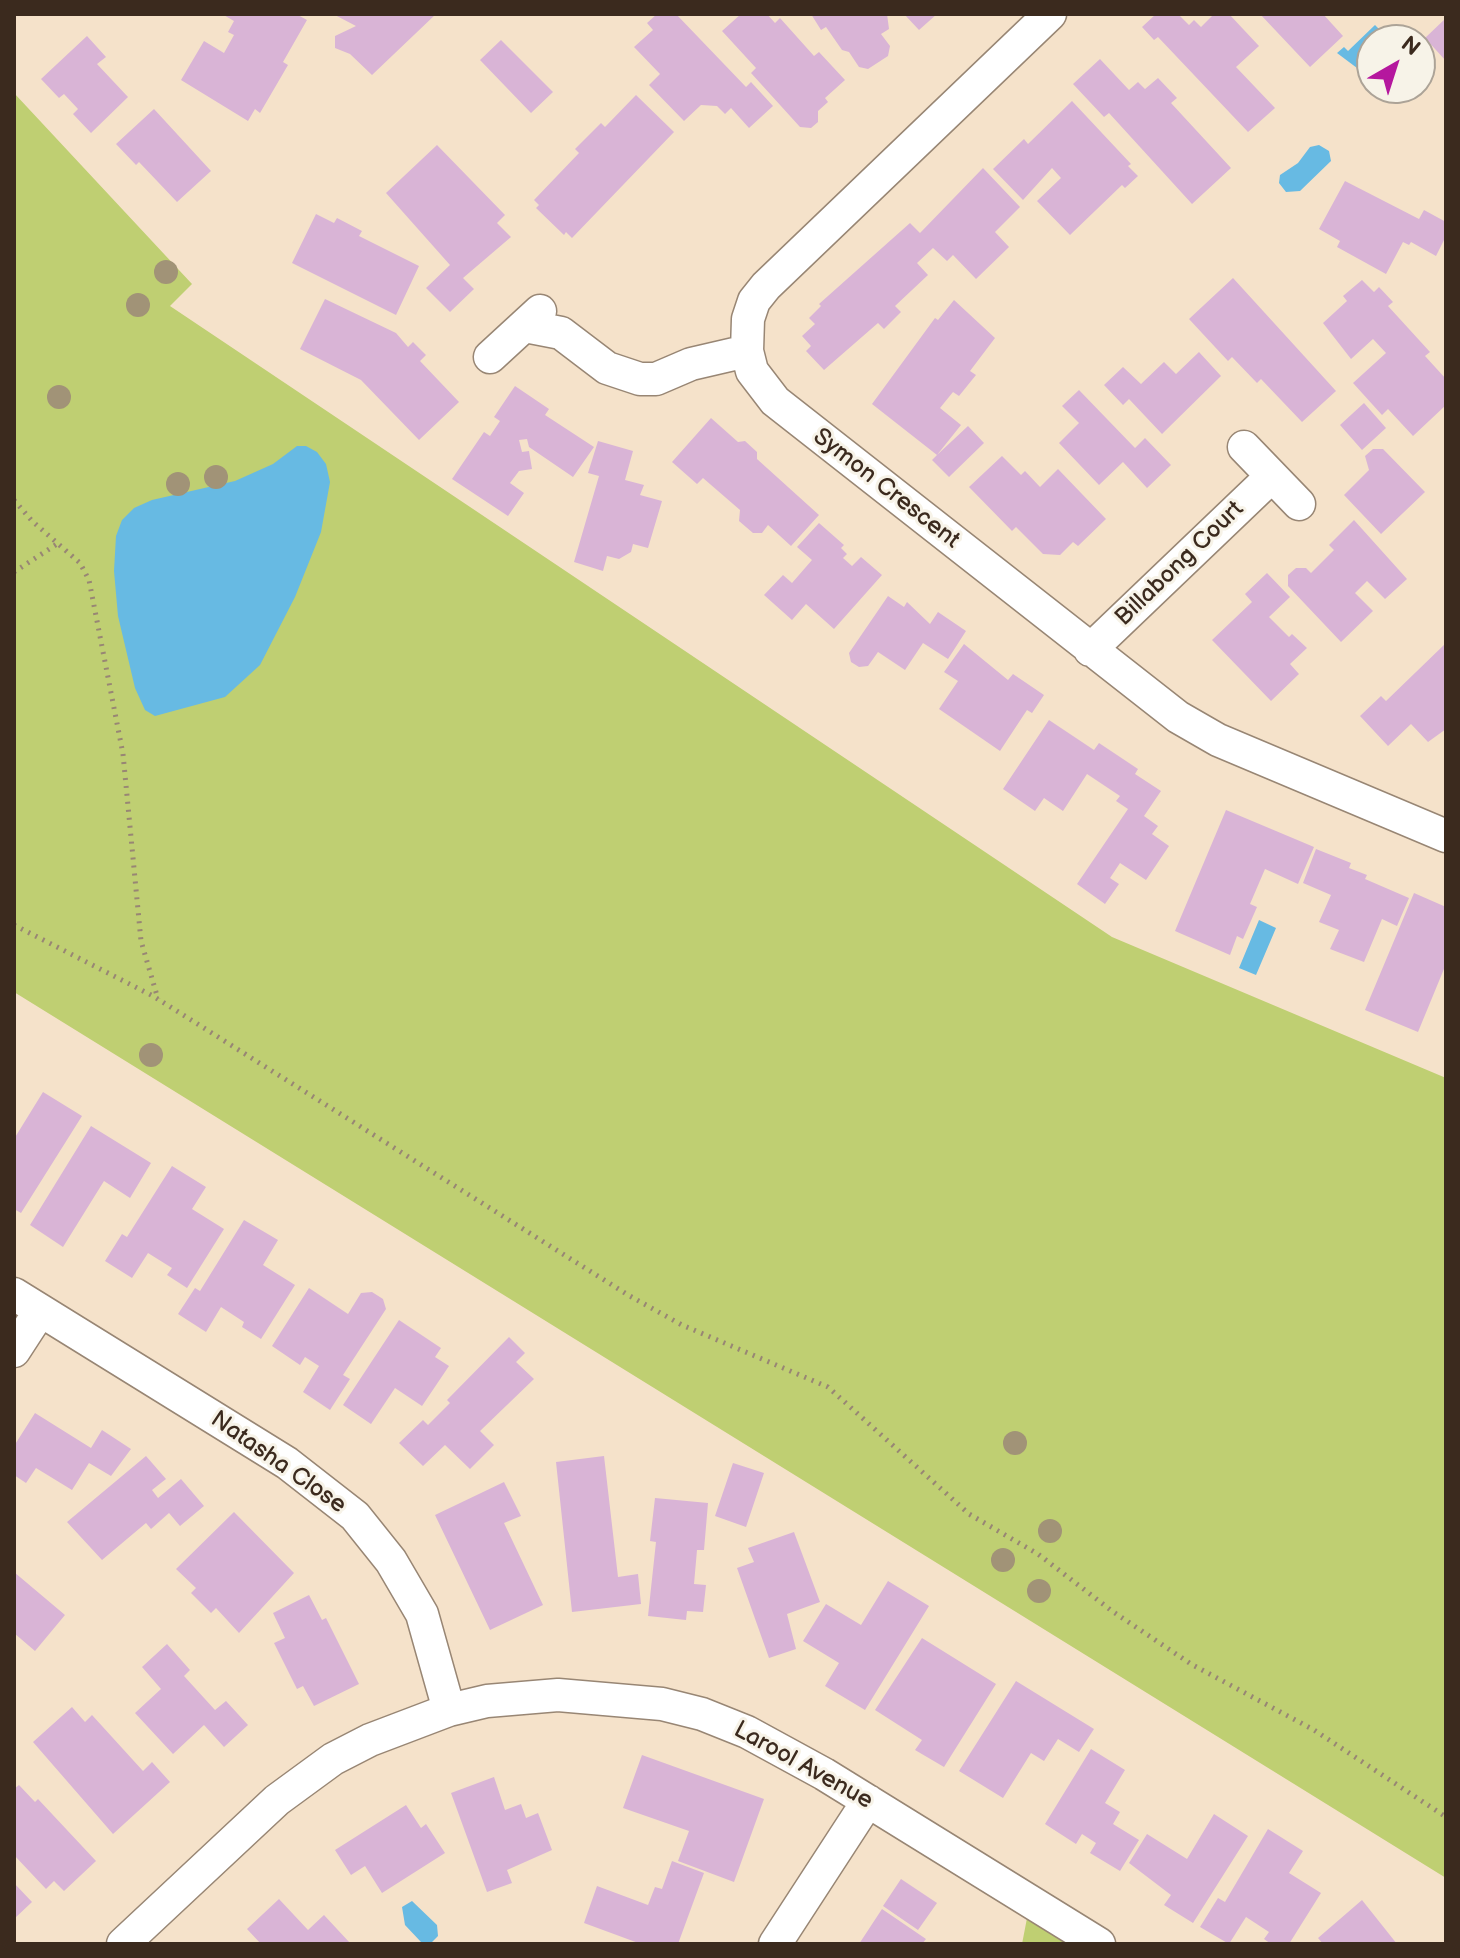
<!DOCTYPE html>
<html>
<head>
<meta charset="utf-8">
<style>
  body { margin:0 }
  #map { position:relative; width:1460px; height:1958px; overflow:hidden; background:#f5e2ca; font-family:"Balsamiq Sans",sans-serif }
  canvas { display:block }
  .frame { position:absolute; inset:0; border:16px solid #3b2a1e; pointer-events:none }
  .north { position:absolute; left:1356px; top:24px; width:80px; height:80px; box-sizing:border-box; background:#f7f3e8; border:2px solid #aca397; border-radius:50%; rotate:39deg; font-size:22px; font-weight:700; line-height:32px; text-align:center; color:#3b2a1e }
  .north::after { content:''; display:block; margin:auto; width:28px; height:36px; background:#b5179e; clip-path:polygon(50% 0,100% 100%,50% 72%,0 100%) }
</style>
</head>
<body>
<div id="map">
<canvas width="1460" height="1958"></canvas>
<div class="frame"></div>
<div class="north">N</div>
</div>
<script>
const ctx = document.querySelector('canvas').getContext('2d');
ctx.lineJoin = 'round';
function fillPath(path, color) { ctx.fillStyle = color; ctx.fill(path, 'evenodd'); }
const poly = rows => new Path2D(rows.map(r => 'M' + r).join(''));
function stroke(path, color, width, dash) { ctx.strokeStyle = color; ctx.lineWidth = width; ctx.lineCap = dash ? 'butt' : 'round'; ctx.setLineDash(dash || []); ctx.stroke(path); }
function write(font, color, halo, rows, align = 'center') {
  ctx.font = font + ' "Balsamiq Sans",sans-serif'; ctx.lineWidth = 6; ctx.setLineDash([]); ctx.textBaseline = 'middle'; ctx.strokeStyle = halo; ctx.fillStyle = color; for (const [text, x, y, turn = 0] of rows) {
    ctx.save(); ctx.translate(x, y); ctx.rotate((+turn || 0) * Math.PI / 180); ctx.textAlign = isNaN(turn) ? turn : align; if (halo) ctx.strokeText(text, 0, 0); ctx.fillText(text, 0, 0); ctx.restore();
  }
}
fillPath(poly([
  [14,93,192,284,170,306,1112,937,1446,1078,1446,1878,14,992],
  [1028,1913,1078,1944,1022,1944]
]), '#bfcf72');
fillPath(poly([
  [1375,25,1388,38,1372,40,1372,53,1357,68,1337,53,1344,47,1348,51],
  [1319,145,1329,151,1331,161,1300,191,1286,192,1279,183,1280,175,1298,163,1310,147],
  [297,446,306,446,317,452,326,464,330,482,321,532,295,597,260,665,225,697,155,716,145,710,135,688,118,616,114,571,116,536,122,520,134,508,152,500,235,481,273,464],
  [1259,920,1276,928,1256,975,1239,968],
  [412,1901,437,1925,438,1936,432,1942,421,1942,405,1925,402,1907]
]), '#67bae3');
fillPath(poly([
  [222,14,296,14,307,20,283,62,288,65,260,113,255,109,248,121,181,80,204,41,224,53,234,35,228,32,234,21],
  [333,14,436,14,372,75,350,54,335,48,335,36,356,26],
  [657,14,676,14,746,87,751,82,773,106,749,128,731,108,725,114,717,106,701,105,684,121,649,85,660,74,634,47,653,30,647,23],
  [741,14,767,14,775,23,780,18,814,56,819,52,845,80,825,98,828,102,818,111,818,122,811,128,800,127,751,73,756,68,722,31],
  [811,14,887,14,889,29,881,34,890,46,888,56,868,69,859,67,849,52,842,50,826,27,821,30],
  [904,14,937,14,919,30],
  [1156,14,1178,14,1189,25,1194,20,1201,27,1214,14,1229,14,1259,46,1236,67,1275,108,1248,132,1158,37,1154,40,1142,27],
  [1260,14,1323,14,1343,36,1310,67],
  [1446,18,1446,61,1425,38],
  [87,36,106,57,97,64,128,97,91,133,73,114,78,109,64,94,59,98,41,79],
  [501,40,553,92,531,113,480,60],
  [1100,59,1129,90,1138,82,1145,89,1158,78,1177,98,1171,103,1231,168,1192,204,1109,113,1104,117,1073,84],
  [636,95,674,132,572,238,566,232,564,235,536,208,539,205,534,200,579,153,575,149,601,123,605,127],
  [1072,101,1131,164,1128,166,1138,176,1125,188,1122,185,1070,235,1037,201,1061,178,1052,168,1023,200,993,169,1024,139,1028,144],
  [154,109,211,171,177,202,139,162,136,165,116,144],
  [437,145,505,215,497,223,511,237,463,278,474,289,450,312,426,288,450,265,386,193],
  [983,168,1020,207,995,232,1009,247,976,279,953,255,947,261,933,248,917,263,928,275,895,306,901,312,884,329,878,323,824,370,806,351,811,346,802,336,815,324,809,318,821,306,819,304,910,223,920,233],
  [1345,181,1419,219,1424,210,1446,222,1446,236,1436,256,1411,242,1409,245,1403,242,1386,274,1337,247,1340,241,1319,229],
  [316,214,334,223,337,218,362,231,359,236,419,266,396,315,292,263],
  [1233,278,1336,391,1302,422,1261,379,1257,383,1232,357,1228,361,1189,319],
  [1362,280,1374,292,1379,287,1393,302,1388,306,1430,352,1425,356,1446,379,1446,405,1413,436,1388,409,1382,415,1353,383,1386,353,1373,339,1351,359,1323,323,1347,301,1343,296],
  [325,299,396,333,408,347,413,342,426,355,420,361,459,402,419,440,361,380,300,349],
  [954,300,995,338,970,371,976,375,959,396,953,392,940,408,961,425,937,455,968,426,984,443,949,477,932,460,937,455,872,404,935,318,938,320],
  [1199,352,1221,376,1162,434,1129,399,1123,405,1104,385,1123,367,1141,384,1164,362,1176,374],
  [515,386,549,409,545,415,594,447,573,477,529,447,527,439,519,440,522,452,529,451,532,469,519,471,510,483,524,493,508,516,452,479,484,432,490,436,500,421,494,417],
  [1079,390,1135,448,1145,438,1171,465,1147,488,1123,462,1099,485,1059,443,1079,423,1062,406],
  [1364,403,1386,428,1362,450,1340,425],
  [711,418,738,442,745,441,757,452,757,459,819,515,791,546,768,525,762,533,753,533,739,521,740,510,703,478,697,484,672,462],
  [598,441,633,451,625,480,644,485,640,495,662,501,648,548,633,544,631,552,619,559,607,556,603,571,574,562,599,476,588,473],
  [1373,449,1383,449,1425,492,1381,534,1344,495,1369,470,1365,456],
  [1002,456,1021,475,1025,471,1040,487,1058,469,1106,519,1078,546,1073,542,1060,555,1043,554,1016,527,1012,531,969,487],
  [1354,520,1407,579,1385,599,1367,581,1355,593,1373,611,1341,642,1288,586,1288,575,1296,568,1306,568,1311,573,1334,550,1329,545],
  [819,523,844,545,841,548,847,554,843,558,852,566,861,557,882,575,834,629,806,604,792,620,764,595,783,575,792,583,812,560,797,547],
  [1267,573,1290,597,1269,617,1289,637,1292,634,1307,648,1290,664,1299,674,1271,701,1212,640,1252,602,1245,594],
  [888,596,904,607,907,602,930,624,938,612,966,631,948,659,923,643,905,670,878,652,868,666,859,667,851,662,849,653],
  [1446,643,1446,729,1428,742,1411,724,1388,746,1360,716,1381,696,1386,701],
  [964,644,1008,680,1013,674,1044,695,1032,713,1027,710,1000,751,939,709,958,681,944,672],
  [1049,720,1094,750,1099,743,1138,769,1135,774,1161,791,1144,816,1158,826,1152,834,1169,846,1146,880,1120,863,1110,878,1119,884,1105,904,1077,884,1128,809,1116,801,1120,796,1087,774,1063,811,1044,798,1035,811,1003,789],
  [1226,810,1314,847,1298,884,1265,869,1250,904,1257,907,1243,939,1237,936,1230,955,1175,931],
  [1316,849,1351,863,1349,868,1367,875,1365,879,1409,898,1397,926,1382,919,1364,962,1330,949,1339,930,1319,922,1331,895,1303,883],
  [1414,893,1446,907,1446,964,1418,1032,1365,1010],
  [43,1092,82,1116,21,1213,14,1209,14,1139],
  [91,1126,151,1163,130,1198,104,1181,63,1247,30,1225],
  [172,1166,206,1187,192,1209,224,1229,187,1288,167,1275,172,1268,148,1253,132,1278,105,1261,122,1234,127,1237],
  [244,1220,278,1240,263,1265,295,1285,261,1339,242,1327,244,1322,221,1307,206,1332,178,1314,195,1288,200,1291],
  [309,1288,348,1314,361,1293,372,1292,383,1299,386,1309,343,1375,350,1379,330,1410,303,1392,319,1366,305,1357,300,1365,272,1346],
  [399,1320,441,1348,435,1357,449,1366,422,1406,395,1388,371,1424,343,1405],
  [509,1337,525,1353,516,1362,534,1379,480,1431,494,1445,470,1469,445,1445,423,1466,399,1443,423,1420,428,1425,450,1403,447,1400],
  [35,1413,91,1448,102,1430,131,1449,111,1476,89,1463,72,1490,36,1468,26,1483,14,1475,14,1446],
  [146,1456,166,1479,152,1490,158,1498,181,1479,204,1506,180,1526,169,1513,151,1529,146,1523,102,1560,67,1522],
  [604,1456,618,1577,638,1574,641,1604,572,1612,556,1462],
  [733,1463,764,1473,746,1527,715,1516],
  [504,1482,521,1516,504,1523,543,1605,490,1630,435,1515],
  [655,1498,708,1503,704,1550,697,1550,694,1584,706,1585,703,1612,687,1611,686,1620,648,1616,656,1542,650,1541],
  [234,1512,294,1573,239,1633,216,1608,211,1613,191,1593,196,1588,176,1569],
  [794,1532,820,1602,787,1614,796,1649,769,1658,737,1568,754,1562,748,1548],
  [14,1572,65,1615,35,1651,14,1633],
  [888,1581,929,1606,865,1710,825,1686,839,1663,803,1641,826,1604,861,1625],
  [309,1595,322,1620,326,1618,359,1684,314,1706,303,1686,297,1689,274,1643,285,1638,273,1613],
  [922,1638,996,1684,944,1767,915,1750,922,1740,875,1710],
  [167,1644,190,1670,184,1676,215,1710,226,1701,248,1725,224,1747,204,1725,173,1754,135,1713,161,1689,142,1667],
  [1016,1681,1094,1729,1079,1752,1058,1739,1044,1761,1031,1753,1003,1798,959,1771],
  [72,1707,85,1722,92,1715,143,1771,152,1762,170,1782,113,1834,33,1742],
  [1091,1749,1125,1770,1105,1803,1120,1812,1113,1824,1139,1840,1120,1871,1090,1853,1096,1843,1082,1834,1076,1844,1045,1824],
  [642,1755,764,1799,734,1882,678,1861,689,1831,623,1808],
  [494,1777,505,1810,521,1804,526,1818,538,1813,552,1850,507,1870,512,1883,487,1892,451,1793],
  [19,1785,35,1802,38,1799,96,1861,64,1891,54,1881,46,1889,14,1855,14,1789],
  [406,1805,421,1828,426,1824,445,1853,382,1893,365,1866,351,1875,335,1850],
  [1214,1814,1248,1836,1193,1923,1164,1905,1171,1895,1129,1863,1147,1834,1187,1859],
  [1268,1829,1303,1851,1289,1873,1321,1893,1289,1944,1271,1944,1264,1939,1269,1932,1246,1917,1229,1944,1200,1927,1218,1898,1225,1902],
  [672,1861,704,1873,678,1944,641,1944,584,1923,597,1886,648,1905,655,1887,662,1889],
  [901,1879,937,1903,918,1930,883,1906],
  [14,1883,32,1902,14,1919],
  [279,1899,308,1930,324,1915,350,1943,261,1944,247,1929],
  [1362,1900,1397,1944,1323,1944,1318,1938],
  [882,1909,926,1939,922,1944,859,1944]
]), '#d9b4d6');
const minor = poly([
  [1050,14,766,286,754,301,748,319,747,351,752,371,775,401,1178,717,1218,740,1446,836],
  [525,326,561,333,607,368,640,379,656,379,691,364,747,351],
  [490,357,540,311],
  [1244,447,1299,504],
  [1090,650,1271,477],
  [14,1294,287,1463,355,1516,391,1561,422,1614,449,1710],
  [14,1351,40,1311],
  [123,1944,277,1800,333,1759,370,1740,449,1710,487,1701,558,1695,662,1704,702,1714,747,1732,824,1774,1099,1944],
  [775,1944,868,1801]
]);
stroke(minor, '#988674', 35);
stroke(poly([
  [14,500,32,521,80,563,89,580,123,754,141,941,158,999],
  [14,572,57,544],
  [14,925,153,996,628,1295,682,1325,828,1387,969,1514,1038,1554,1112,1611,1191,1664,1314,1730,1446,1817]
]), '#988674', 5, [2, 6]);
stroke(minor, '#fff', 32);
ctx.fillStyle = '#a19377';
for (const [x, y] of [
  [166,272],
  [138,305],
  [59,397],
  [216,477],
  [178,484],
  [151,1055],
  [1015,1443],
  [1050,1531],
  [1003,1560],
  [1039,1591]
]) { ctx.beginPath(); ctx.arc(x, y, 12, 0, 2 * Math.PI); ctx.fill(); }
write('24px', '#3b2a1e', '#f7f3e8', [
  ["Symon Crescent",886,489,38],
  ["Billabong Court",1180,564,-44],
  ["Natasha Close",278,1463,35],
  ["Larool Avenue",803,1766,29]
]);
</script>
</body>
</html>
